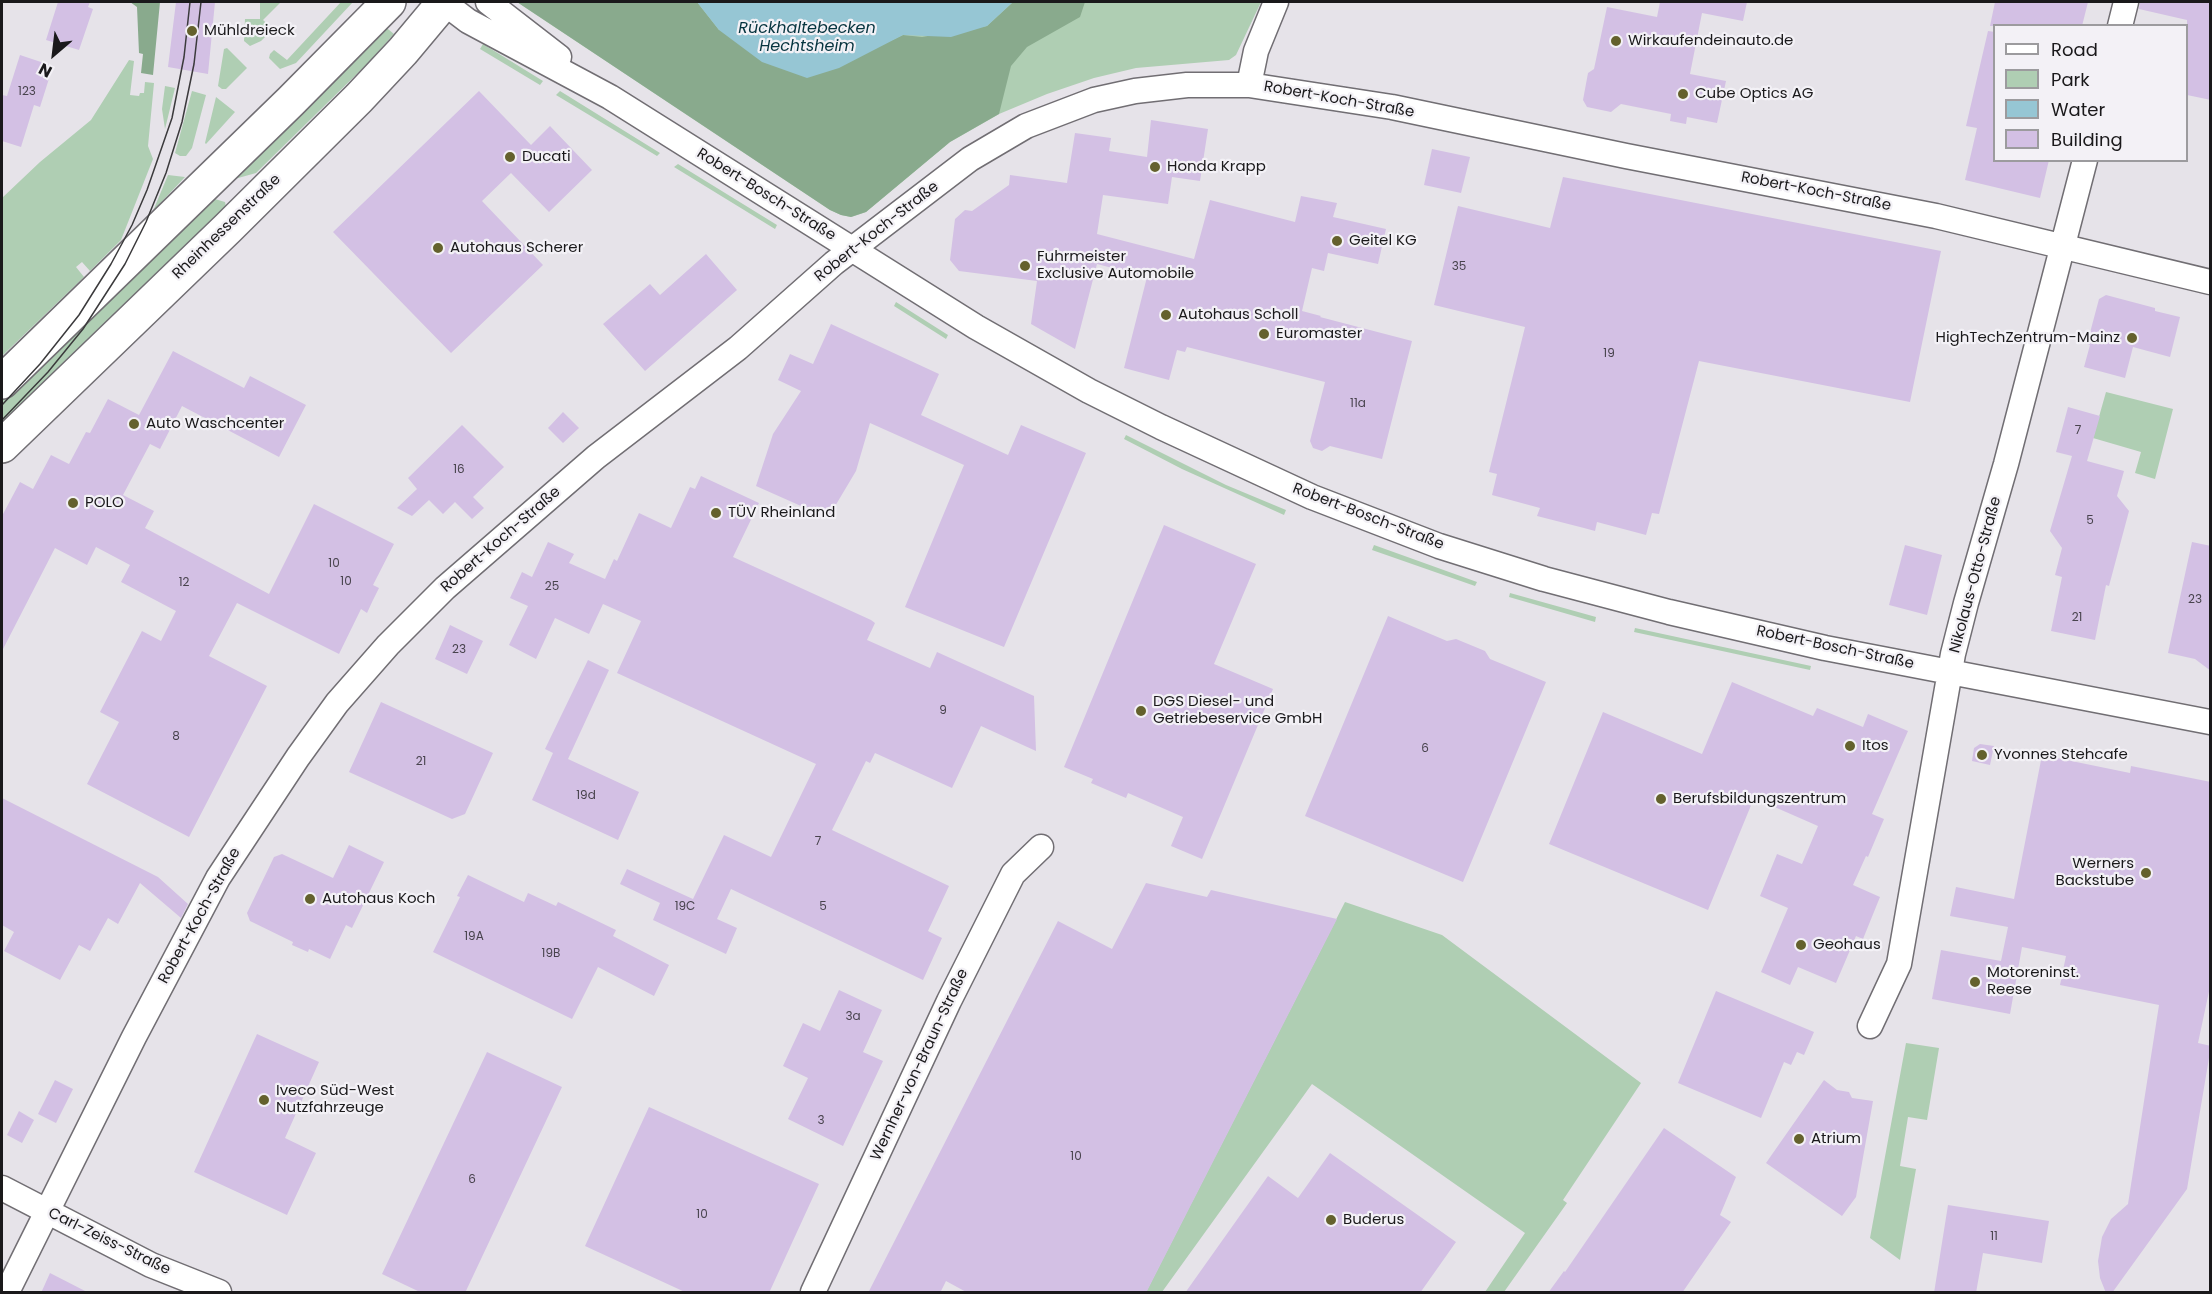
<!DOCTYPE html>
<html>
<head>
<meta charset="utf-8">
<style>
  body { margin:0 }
  #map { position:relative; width:2212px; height:1294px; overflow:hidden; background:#e6e3e9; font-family:Poppins,sans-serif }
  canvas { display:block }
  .frame { position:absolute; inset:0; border:3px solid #1a191b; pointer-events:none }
  .legend { position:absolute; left:1993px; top:24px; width:195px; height:138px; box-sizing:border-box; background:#f3f1f6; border:2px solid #9c9b9e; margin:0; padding:8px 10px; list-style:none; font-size:18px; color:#1a191b }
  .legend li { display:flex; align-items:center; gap:12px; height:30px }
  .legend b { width:30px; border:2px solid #9c9b9e }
  .north { position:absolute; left:24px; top:24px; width:60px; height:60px; -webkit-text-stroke:4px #f3f1f6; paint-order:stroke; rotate:208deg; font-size:16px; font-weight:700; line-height:24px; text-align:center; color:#1a191b }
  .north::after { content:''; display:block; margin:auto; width:21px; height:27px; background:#1a191b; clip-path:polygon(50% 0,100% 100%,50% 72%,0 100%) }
</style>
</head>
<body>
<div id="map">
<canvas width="2212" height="1294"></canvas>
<div class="frame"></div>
<ul class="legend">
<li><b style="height:8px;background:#fff"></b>Road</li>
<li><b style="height:16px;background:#afceb3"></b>Park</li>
<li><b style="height:16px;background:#96c6d4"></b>Water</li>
<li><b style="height:16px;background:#d3c0e4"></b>Building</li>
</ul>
<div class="north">N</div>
</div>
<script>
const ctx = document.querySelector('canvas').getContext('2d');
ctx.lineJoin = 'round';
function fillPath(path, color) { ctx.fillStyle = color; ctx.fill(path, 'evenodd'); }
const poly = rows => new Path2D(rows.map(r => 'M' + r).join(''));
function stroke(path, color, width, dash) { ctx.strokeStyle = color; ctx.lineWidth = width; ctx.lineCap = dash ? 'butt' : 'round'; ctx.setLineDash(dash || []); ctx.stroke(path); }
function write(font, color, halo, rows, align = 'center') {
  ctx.font = font + ' Poppins,sans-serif'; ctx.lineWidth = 4.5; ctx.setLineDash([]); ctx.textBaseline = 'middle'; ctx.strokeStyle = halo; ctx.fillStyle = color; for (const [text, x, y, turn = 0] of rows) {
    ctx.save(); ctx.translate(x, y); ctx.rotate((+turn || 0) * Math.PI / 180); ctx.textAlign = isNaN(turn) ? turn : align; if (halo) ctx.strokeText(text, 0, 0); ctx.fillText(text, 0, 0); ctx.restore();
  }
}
fillPath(poly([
  [260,2,281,2,263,20,273,29,261,41,250,46,244,41,245,19,260,19],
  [341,2,353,2,296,63,280,69,269,58,270,54,274,50,287,60],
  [517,2,1261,2,1236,55,1229,60,1136,68,1094,78,1047,94,999,114,950,142,866,212,851,217,841,215,830,210],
  [383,25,394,34,368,63,256,173,231,180],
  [483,44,543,81,540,85,480,49],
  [227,48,247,68,226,89,222,89,218,86,224,49],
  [129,60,134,61,130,95,139,96,140,93,144,93,145,82,154,83,148,146,153,159,121,240,90,271,82,262,76,267,84,277,2,356,2,198,40,162,91,120],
  [165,86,175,88,165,129,162,109],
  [192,91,206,95,192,148,186,156,180,156,175,153],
  [560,91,660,153,657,156,556,95],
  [216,97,235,112,206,144,205,143],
  [678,164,777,225,775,229,674,167],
  [168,175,185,177,153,211],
  [208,197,225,202,226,207,2,433,2,396],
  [896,302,948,335,946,339,894,306],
  [2106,392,2173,409,2155,479,2135,473,2141,452,2093,438],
  [1126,435,1226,485,1286,510,1284,515,1182,469,1124,439],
  [1374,545,1477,582,1475,586,1372,550],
  [1510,593,1596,617,1595,622,1509,597],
  [1635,628,1811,666,1810,670,1634,632],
  [1345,902,1442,935,1641,1083,1563,1200,1567,1203,1504,1292,1485,1292,1525,1233,1312,1084,1162,1292,1146,1292],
  [1906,1043,1939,1048,1927,1120,1908,1117,1900,1166,1916,1169,1900,1260,1870,1238]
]), '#afceb3');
fillPath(poly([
  [130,2,160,2,153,75,141,73,143,54,139,53,137,7],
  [517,2,697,2,719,30,884,44,903,35,922,37,987,26,1013,2,1085,2,1080,17,1027,47,1011,66,999,114,950,142,866,212,851,217,841,215,830,210]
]), '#89aa8d');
fillPath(poly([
  [697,2,1013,2,987,26,951,37,903,35,839,68,807,78,762,62,719,30]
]), '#96c6d4');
fillPath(poly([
  [58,2,90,2,88,7,93,9,79,50,46,40],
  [176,2,215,2,208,74,168,67],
  [1660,2,1747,2,1743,21,1702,13,1690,74,1726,81,1717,123,1687,117,1686,124,1670,121,1671,114,1621,104,1611,112,1587,107,1583,100,1588,73,1594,69,1607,7,1657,17],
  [1995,2,2088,2,2082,26,1990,26],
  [2140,2,2211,2,2211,100,2187,95,2187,20,2139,9],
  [1988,31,1995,32,1995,160,2049,160,2040,198,1965,180,1977,128,1966,126],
  [20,55,53,66,40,107,34,105,21,147,2,141,2,95,7,96],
  [479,91,531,145,550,126,592,170,549,212,511,173,482,201,543,265,451,353,333,232],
  [1151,120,1208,129,1200,181,1172,177,1168,204,1103,195,1097,234,1194,259,1210,200,1295,222,1301,196,1337,203,1333,217,1386,229,1378,264,1328,253,1324,271,1312,268,1302,311,1321,316,1320,317,1412,341,1382,459,1330,446,1322,451,1313,448,1310,441,1325,382,1187,347,1185,352,1177,350,1169,380,1124,368,1147,277,1097,264,1075,349,1031,324,1037,281,959,271,950,260,955,219,965,210,972,211,1009,185,1010,175,1067,183,1075,133,1111,138,1109,151,1147,157],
  [1432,149,1470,157,1461,193,1424,185],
  [1563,177,1941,251,1910,402,1699,361,1659,514,1652,513,1646,535,1597,522,1595,531,1584,528,1537,516,1540,508,1492,495,1497,474,1489,472,1525,327,1434,305,1458,206,1550,228],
  [706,254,737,290,645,371,603,324,650,284,660,295],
  [2106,295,2155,308,2155,311,2180,317,2170,357,2133,347,2125,378,2084,367,2090,345,2087,344,2099,299],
  [831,324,939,374,921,415,1008,455,1021,425,1086,453,1004,647,905,607,964,465,870,423,856,471,828,518,756,486,773,434,801,391,778,380,790,354,813,364],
  [173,351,244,388,250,376,306,405,279,457,182,406,160,449,150,444,123,495,154,511,145,528,269,594,314,504,394,544,373,585,379,588,373,600,367,613,361,609,339,654,237,603,209,656,267,686,189,837,87,784,119,722,100,712,142,631,161,641,176,611,121,582,130,565,96,547,87,565,55,548,2,651,2,516,20,482,33,489,51,455,69,464,86,432,90,433,108,399,139,415],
  [2068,407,2100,416,2087,461,2124,471,2117,496,2129,511,2109,586,2106,585,2095,640,2051,631,2062,577,2055,575,2062,548,2050,531,2072,456,2056,452],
  [563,412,579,428,563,443,548,428],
  [462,425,504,467,473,497,484,508,472,519,455,502,443,514,429,500,412,516,397,508,417,489,408,478],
  [701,476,759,503,733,557,871,620,875,623,867,640,930,668,937,652,1034,696,1036,751,981,726,952,788,875,753,870,763,866,761,832,830,949,886,928,931,942,938,923,980,731,889,717,919,737,928,726,954,653,920,660,903,620,884,627,869,693,899,724,835,771,857,816,764,617,673,641,621,603,604,589,634,555,618,536,659,509,645,528,606,510,598,522,572,532,577,548,542,574,554,569,563,605,579,614,559,617,561,639,513,671,528,690,487,695,489],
  [1164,525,1256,564,1214,664,1273,689,1202,859,1171,846,1183,817,1128,793,1126,798,1091,783,1093,779,1064,767],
  [2192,542,2211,546,2211,671,2195,659,2168,653],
  [1905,545,1942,555,1927,615,1889,605],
  [1388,616,1447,641,1456,639,1485,651,1490,659,1546,682,1463,882,1305,816],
  [450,625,483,641,467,674,435,659],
  [588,660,609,670,568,759,639,792,618,840,532,800,553,753,545,749],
  [1732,682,1813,716,1817,708,1863,727,1868,714,1908,731,1872,814,1884,819,1868,857,1866,856,1853,885,1880,897,1863,939,1856,936,1836,983,1798,967,1790,985,1761,972,1788,908,1760,896,1777,854,1802,864,1818,826,1754,798,1708,910,1549,844,1603,712,1702,754],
  [381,702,493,753,465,814,452,819,349,772],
  [1980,744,1994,746,1990,765,1972,761,1974,748],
  [2042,755,2130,773,2131,766,2211,782,2211,982,2198,1043,2211,1046,2187,1189,2112,1293,2106,1293,2100,1278,2098,1261,2102,1237,2111,1219,2128,1204,2159,1005,2060,985,2066,956,2022,947,2010,1014,1932,999,1941,950,2001,961,2008,927,1950,916,1956,887,2014,899],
  [2,798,158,877,188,904,181,918,140,883,118,924,108,918,90,951,79,945,60,980,4,951,14,932,2,925],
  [349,845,384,862,352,928,346,925,330,959,309,949,308,952,292,945,293,942,250,921,247,913,274,857,282,854,333,878],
  [468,875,524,902,528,893,556,906,558,902,616,930,613,936,669,965,654,996,598,967,572,1019,433,952,460,897,457,896],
  [1146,883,1207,897,1211,890,1337,919,1146,1293,968,1293,946,1281,940,1293,868,1293,1058,921,1112,949],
  [839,990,882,1010,863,1052,883,1061,843,1146,788,1119,808,1078,783,1066,803,1023,820,1031],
  [1716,991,1814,1032,1804,1055,1797,1052,1791,1065,1784,1062,1761,1118,1678,1083],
  [257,1034,319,1062,285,1138,316,1153,287,1215,194,1172],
  [487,1052,562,1087,465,1293,422,1293,382,1274],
  [55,1080,73,1089,56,1123,38,1114],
  [1824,1080,1837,1090,1849,1092,1852,1098,1873,1101,1856,1197,1842,1216,1766,1163],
  [649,1107,819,1184,769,1293,687,1293,585,1246],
  [19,1111,34,1120,22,1143,7,1135],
  [1664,1128,1736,1177,1720,1215,1731,1222,1682,1293,1548,1293,1564,1271,1565,1272],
  [1330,1153,1456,1242,1420,1293,1185,1293,1268,1176,1298,1198],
  [1948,1205,2049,1221,2042,1263,1983,1253,1976,1293,1934,1293],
  [50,1273,89,1293,41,1293]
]), '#d3c0e4');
const minor = poly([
  [443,2,468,21,610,97,976,327,1089,391,1161,427,1312,497,1439,546,1544,579,1669,612,1825,648,2210,722],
  [488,2,559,57],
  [2120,26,2126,2],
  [1249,85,1256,51,1276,2],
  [1870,1026,1899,964,1953,654,1966,603,2006,464,2085,160],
  [2,1188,151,1265,219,1292],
  [7,1292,134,1037,218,878,298,757,337,703,388,645,445,588,596,457,738,348,834,263,970,159,1026,126,1094,100,1135,91,1187,85,1249,85,1392,107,1626,156,1936,216,2210,282],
  [813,1292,949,1001,1013,874,1041,847]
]);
const secondary = poly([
  [2,382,291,101,389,2],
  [2,446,228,228,359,98,403,51,444,2]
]);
stroke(minor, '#716e73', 27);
stroke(secondary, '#716e73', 36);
stroke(minor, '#fff', 24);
stroke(secondary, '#fff', 33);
stroke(poly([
  [2,405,40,364,79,315,111,264,132,225,147,190,172,118,184,57,190,2],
  [2,420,48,372,83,329,125,264,146,222,166,173,182,122,194,64,201,2]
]), '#3b3a3c', 1.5);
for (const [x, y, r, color] of [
  [192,31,6,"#64612d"],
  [1616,41,6,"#64612d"],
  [1683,94,6,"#64612d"],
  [510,157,6,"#64612d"],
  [1155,167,6,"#64612d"],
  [1337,241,6,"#64612d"],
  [438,248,6,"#64612d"],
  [1025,266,6,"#64612d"],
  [1166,315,6,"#64612d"],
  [1264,334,6,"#64612d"],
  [2132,338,6,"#64612d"],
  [134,424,6,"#64612d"],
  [73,503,6,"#64612d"],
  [716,513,6,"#64612d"],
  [1141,711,6,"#64612d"],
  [1850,746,6,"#64612d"],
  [1982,755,6,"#64612d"],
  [1661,799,6,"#64612d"],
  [2146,873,6,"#64612d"],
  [310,899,6,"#64612d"],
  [1801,945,6,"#64612d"],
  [1975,982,6,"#64612d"],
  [264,1100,6,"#64612d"],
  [1799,1139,6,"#64612d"],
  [1331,1220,6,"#64612d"]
]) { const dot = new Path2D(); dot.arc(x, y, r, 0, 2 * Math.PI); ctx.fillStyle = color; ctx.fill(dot); stroke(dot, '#f3f1f6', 2); }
write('12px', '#48434d', null, [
  ["123",27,92],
  ["35",1459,267],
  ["19",1609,354],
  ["11a",1358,404],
  ["7",2078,431],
  ["16",459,470],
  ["5",2090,521],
  ["10",334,564],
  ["10",346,582],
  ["12",184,583],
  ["25",552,587],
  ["23",2195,600],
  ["21",2077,618],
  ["23",459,650],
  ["9",943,711],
  ["8",176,737],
  ["6",1425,749],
  ["21",421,762],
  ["19d",586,796],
  ["7",818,842],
  ["19C",685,907],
  ["5",823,907],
  ["19A",474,937],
  ["19B",551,954],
  ["3a",853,1017],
  ["3",821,1121],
  ["10",1076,1157],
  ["6",472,1180],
  ["10",702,1215],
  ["11",1994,1237]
]);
write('15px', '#1a191b', '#f3f1f6', [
  ["Mühldreieck",204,31],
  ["Wirkaufendeinauto.de",1628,41],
  ["Cube Optics AG",1695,94],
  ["Ducati",522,157],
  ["Honda Krapp",1167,167],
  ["Geitel KG",1349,241],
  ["Autohaus Scherer",450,248],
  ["Fuhrmeister",1037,257],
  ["Exclusive Automobile",1037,274],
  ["Autohaus Scholl",1178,315],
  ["Euromaster",1276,334],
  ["HighTechZentrum-Mainz",2120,338,"right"],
  ["Auto Waschcenter",146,424],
  ["POLO",85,503],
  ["TÜV Rheinland",728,513],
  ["DGS Diesel- und",1153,702],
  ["Getriebeservice GmbH",1153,719],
  ["Itos",1862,746],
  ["Yvonnes Stehcafe",1994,755],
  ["Berufsbildungszentrum",1673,799],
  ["Werners",2134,864,"right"],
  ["Backstube",2134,881,"right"],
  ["Autohaus Koch",322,899],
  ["Geohaus",1813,945],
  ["Motoreninst.",1987,973],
  ["Reese",1987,990],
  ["Iveco Süd-West",276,1091],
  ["Nutzfahrzeuge",276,1108],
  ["Atrium",1811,1139],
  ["Buderus",1343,1220]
], 'left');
write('15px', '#1a191b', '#f3f1f6', [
  ["Robert-Koch-Straße",1339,100,10],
  ["Robert-Koch-Straße",1816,192,11],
  ["Robert-Bosch-Straße",766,195,32],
  ["Rheinhessenstraße",227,227,-44],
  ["Robert-Koch-Straße",877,232,-38],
  ["Robert-Bosch-Straße",1368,517,21],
  ["Robert-Koch-Straße",501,540,-41],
  ["Nikolaus-Otto-Straße",1976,575,-75],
  ["Robert-Bosch-Straße",1835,648,12],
  ["Robert-Koch-Straße",200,916,-61],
  ["Wernher-von-Braun-Straße",920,1065,-65],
  ["Carl-Zeiss-Straße",109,1242,26]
]);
write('italic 16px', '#06343f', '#f3f1f6', [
  ["Rückhaltebecken",807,29],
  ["Hechtsheim",807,47]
]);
</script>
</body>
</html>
